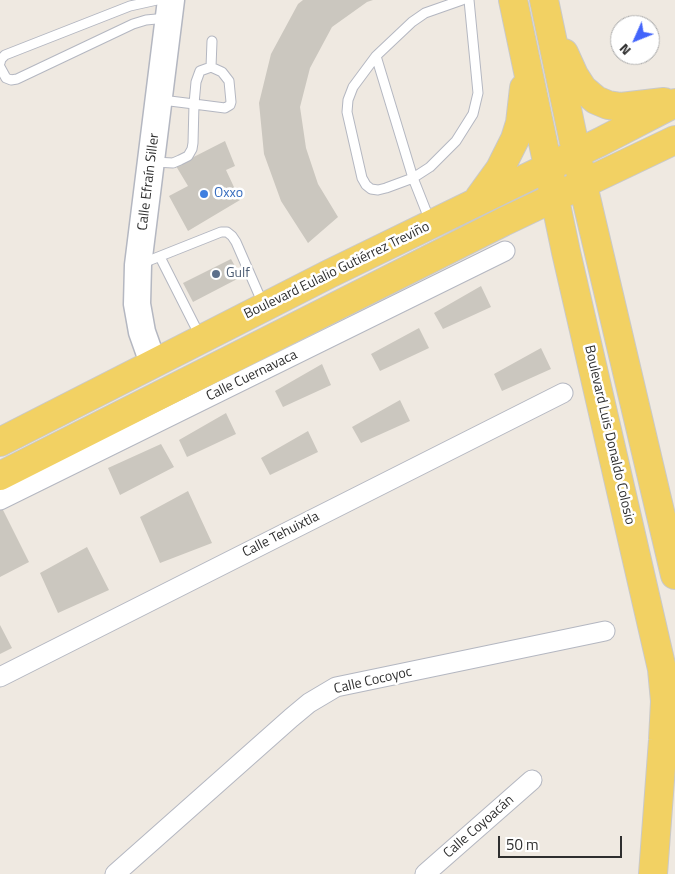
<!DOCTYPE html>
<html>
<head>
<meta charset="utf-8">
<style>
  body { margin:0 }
  #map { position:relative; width:675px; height:874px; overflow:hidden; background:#efe9e1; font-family:"Titillium Web",sans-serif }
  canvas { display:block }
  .north { position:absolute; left:610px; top:15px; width:50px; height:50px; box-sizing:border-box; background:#fff; border:1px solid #ababab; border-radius:50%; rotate:226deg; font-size:14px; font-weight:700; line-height:20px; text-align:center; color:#2e2e2e }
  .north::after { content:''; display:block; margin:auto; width:18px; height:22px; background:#4264fb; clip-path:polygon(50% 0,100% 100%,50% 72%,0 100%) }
  .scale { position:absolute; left:498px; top:836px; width:124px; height:22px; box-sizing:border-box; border:2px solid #2e2e2e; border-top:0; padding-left:6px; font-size:15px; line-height:18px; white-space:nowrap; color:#2e2e2e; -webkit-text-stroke:4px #fff; paint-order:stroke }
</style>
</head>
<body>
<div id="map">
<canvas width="675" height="874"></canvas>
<div class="north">N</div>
<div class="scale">50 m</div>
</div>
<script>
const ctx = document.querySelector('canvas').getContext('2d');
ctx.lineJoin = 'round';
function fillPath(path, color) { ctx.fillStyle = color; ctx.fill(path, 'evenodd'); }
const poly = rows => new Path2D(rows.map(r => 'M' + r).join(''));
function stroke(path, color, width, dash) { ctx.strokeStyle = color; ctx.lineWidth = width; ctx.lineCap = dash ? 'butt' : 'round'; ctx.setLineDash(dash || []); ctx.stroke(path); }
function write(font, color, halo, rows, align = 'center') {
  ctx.font = font + ' "Titillium Web",sans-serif'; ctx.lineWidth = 5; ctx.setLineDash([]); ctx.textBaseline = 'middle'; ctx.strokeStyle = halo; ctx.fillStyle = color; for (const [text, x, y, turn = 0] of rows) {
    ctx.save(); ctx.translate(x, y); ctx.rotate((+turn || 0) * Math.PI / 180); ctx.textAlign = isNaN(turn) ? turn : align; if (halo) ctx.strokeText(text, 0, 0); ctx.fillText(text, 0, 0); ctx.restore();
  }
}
fillPath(poly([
  [303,0,373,0,367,2,332,27,310,68,300,107,306,148,318,184,338,217,308,243,281,201,264,154,259,103,271,54,298,4],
  [225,141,235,166,226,170,240,200,188,231,169,196,188,186,176,166],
  [231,259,241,277,193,302,183,283],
  [481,286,491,307,443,329,434,313],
  [419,328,429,348,380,371,371,354],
  [541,348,551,369,502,391,494,374],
  [322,364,331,385,283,407,275,391],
  [400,400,410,421,361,443,352,427],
  [226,413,236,434,187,457,179,440],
  [308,431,318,452,270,475,261,458],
  [161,444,174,467,120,495,108,468],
  [188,491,212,543,160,563,140,517],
  [2,508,29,562,0,577,0,509],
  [87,547,109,590,58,613,40,573],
  [0,625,12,648,0,654]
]), '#cbc7bf');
const lane = poly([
  [462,0,425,13,412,22,376,56,353,87,348,100,347,112,362,178,366,185,371,189,378,190,386,188,413,178,430,167,456,141,473,114,478,93,469,0],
  [376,56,413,178,430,221],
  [0,63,1,59,5,55,130,6,157,0],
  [0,67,6,78,11,80,17,79,133,24,146,20,167,18],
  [211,67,212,41],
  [154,162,173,163,180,160,188,156,192,149,193,143,194,104,196,82,200,71,211,67,222,72,229,81,231,102,230,105,225,108,194,104,162,100],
  [160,257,200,336],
  [143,263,221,232,227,232,232,236,236,242,263,304]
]);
const street = poly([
  [0,500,505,251],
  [0,677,563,393],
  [115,874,291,718,309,703,336,687,605,631],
  [425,874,532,780]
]);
const secondary = poly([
  [153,363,142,332,137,304,138,265,171,0]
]);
const primary = poly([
  [513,0,566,252,662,669,665,701,663,740,653,874],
  [544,0,583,185,675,575],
  [564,53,574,75,583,89,596,100,608,105,621,107,664,102],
  [479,198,500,169,515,139,520,123,524,88],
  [0,442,329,274,600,142,675,103],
  [0,476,503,222,675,140]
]);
stroke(lane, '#b4b7c1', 11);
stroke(street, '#b4b7c1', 21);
stroke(secondary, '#b4b7c1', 29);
stroke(primary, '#c9c9c9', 30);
stroke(lane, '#fff', 9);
stroke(street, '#fff', 19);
stroke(secondary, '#fff', 26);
stroke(primary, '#f2d163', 28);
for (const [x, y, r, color] of [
  [204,194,5,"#3f7fe0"],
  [216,274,5,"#5c6f8a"]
]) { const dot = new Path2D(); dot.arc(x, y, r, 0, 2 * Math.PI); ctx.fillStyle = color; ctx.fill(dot); stroke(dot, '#fff', 2); }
write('14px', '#2e2e2e', '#fff', [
  ["Calle Efraín Siller",149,182,-83],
  ["Boulevard Eulalio Gutiérrez Treviño",337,271,-26],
  ["Calle Cuernavaca",252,376,-26],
  ["Boulevard Luis Donaldo Colosio",609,435,77],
  ["Calle Tehuixtla",281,535,-27],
  ["Calle Cocoyoc",373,681,-13],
  ["Calle Coyoacán",479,827,-41]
]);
write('14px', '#366cbe', '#fff', [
  ["Oxxo",214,194]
], 'left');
write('14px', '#4e5e75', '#fff', [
  ["Gulf",226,274]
], 'left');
</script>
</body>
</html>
